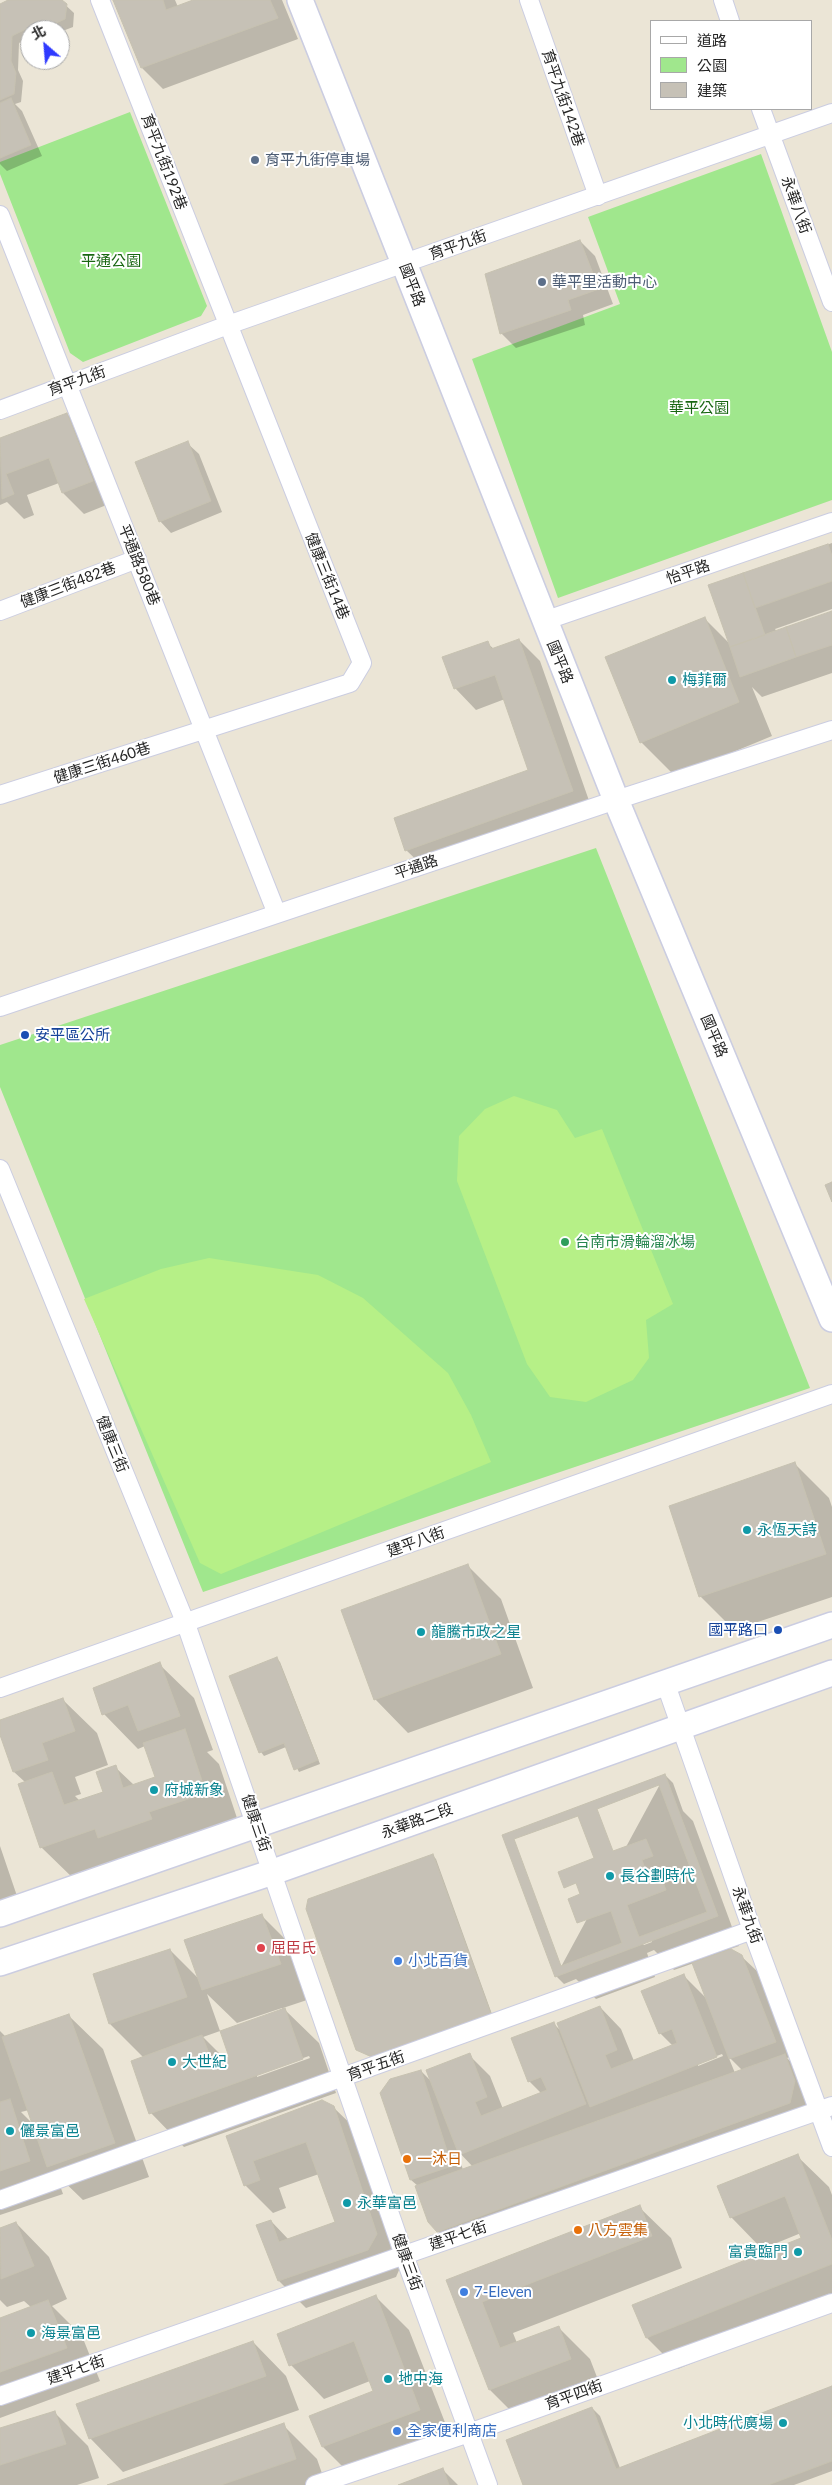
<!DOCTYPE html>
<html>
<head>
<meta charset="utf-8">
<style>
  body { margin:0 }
  #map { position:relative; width:832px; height:2485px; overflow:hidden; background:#ebe5d6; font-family:Lato,"Noto Sans TC",sans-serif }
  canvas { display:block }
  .legend { position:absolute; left:650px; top:20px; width:162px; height:90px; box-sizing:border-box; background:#fff; border:1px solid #a8a8a8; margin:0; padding:6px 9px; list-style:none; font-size:15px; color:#262626 }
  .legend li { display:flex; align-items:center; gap:10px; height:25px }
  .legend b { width:25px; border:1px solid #a8a8a8 }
  .north { position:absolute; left:20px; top:20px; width:50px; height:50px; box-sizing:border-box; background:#fff; border:1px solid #a8a8a8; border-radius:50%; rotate:333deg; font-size:14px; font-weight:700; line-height:20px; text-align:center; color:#262626 }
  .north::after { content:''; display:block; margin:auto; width:18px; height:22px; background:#2f3aff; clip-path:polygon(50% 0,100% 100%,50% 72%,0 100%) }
</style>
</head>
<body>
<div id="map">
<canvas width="832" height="2485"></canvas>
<ul class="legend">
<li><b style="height:6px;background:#fff"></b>道路</li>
<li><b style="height:14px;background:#a0e78d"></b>公園</li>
<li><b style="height:14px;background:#c6c1b6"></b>建築</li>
</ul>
<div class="north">北</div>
</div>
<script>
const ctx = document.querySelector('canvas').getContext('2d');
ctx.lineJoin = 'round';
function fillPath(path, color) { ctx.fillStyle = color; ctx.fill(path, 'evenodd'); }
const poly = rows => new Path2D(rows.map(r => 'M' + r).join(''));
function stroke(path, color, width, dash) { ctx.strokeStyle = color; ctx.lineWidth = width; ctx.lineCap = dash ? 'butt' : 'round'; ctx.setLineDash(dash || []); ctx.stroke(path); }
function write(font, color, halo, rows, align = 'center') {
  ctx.font = font + ' Lato,"Noto Sans TC",sans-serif'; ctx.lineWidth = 4; ctx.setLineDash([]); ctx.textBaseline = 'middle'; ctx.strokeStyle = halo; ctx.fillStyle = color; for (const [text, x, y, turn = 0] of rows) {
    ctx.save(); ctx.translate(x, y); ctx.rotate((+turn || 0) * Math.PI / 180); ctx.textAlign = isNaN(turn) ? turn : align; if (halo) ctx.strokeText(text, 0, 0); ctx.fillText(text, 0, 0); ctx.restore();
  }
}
fillPath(poly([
  [130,112,207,306,201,316,83,362,70,353,0,174,0,162],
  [761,154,832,352,832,500,558,598,472,359,620,304,588,217],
  [596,848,810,1388,203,1592,0,1087,0,1045]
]), '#a0e78d');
fillPath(poly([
  [514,1096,557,1110,575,1138,602,1129,673,1304,646,1320,649,1358,633,1380,586,1402,550,1397,527,1364,457,1181,459,1136,485,1109],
  [209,1258,318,1275,363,1298,448,1373,471,1415,491,1462,221,1574,200,1563,84,1299,161,1269]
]), '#b6f087');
fillPath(poly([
  [9,0,60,0,74,13,73,27,60,32,60,30,30,30,30,38,19,43,18,70,23,81,21,102,15,104,22,111,42,156,7,171,0,164,0,6],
  [115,0,175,0,178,7,196,0,282,0,298,39,163,89,142,68],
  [580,241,595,256,613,304,583,315,585,325,516,348,501,333],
  [67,414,88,435,114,502,84,514,63,493,59,483,27,495,34,515,24,519,7,502,0,505,0,439],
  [187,443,199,454,222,512,171,533,160,521],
  [832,543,832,609,775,629,777,632,832,612,832,673,762,697,752,687,772,736,675,776,641,742,704,618,730,644,710,586],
  [519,640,540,661,593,812,428,871,406,850,530,770,505,699,476,710,455,688,487,643,494,649],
  [795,1464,829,1498,832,1507,832,1597,734,1630,700,1596],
  [467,1565,501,1599,533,1688,408,1733,375,1699],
  [277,1659,280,1662,320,1764,299,1772,286,1747,264,1756,261,1752],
  [159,1664,194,1698,213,1750,207,1752,219,1764,240,1827,76,1881,41,1847,25,1782,14,1772,0,1732,0,1721,62,1699,97,1733,108,1765,75,1777,81,1794,75,1796,80,1801,104,1792,115,1767,134,1785,156,1778,145,1746,138,1749,104,1714],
  [665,1775,673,1783,683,1811,693,1821,739,1946,730,1949,741,1956,757,1971,790,2057,787,2058,800,2071,809,2097,805,2118,453,2247,429,2222,418,2186,411,2180,381,2093,421,2071,433,2083,469,2055,490,2076,503,2109,542,2094,529,2081,553,2023,561,2031,600,2007,621,2029,634,2061,673,2046,660,2033,684,1976,708,2000,694,1963,674,1970,654,1950,647,1953,655,1977,596,1999,576,1979,564,1984,556,1976],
  [651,1940,652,1942,644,1945,642,1943],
  [722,2054,723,2056,698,2066,698,2063],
  [728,2056,743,2071,735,2073],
  [457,2150,473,2167,463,2170],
  [0,1846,17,1896,0,1902],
  [432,1855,436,1859,493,2017,376,2060,357,2049],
  [262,1916,296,1950,313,1998,283,2008,319,2043,336,2093,184,2147,151,2113,144,2058,110,2024,95,1975,170,1950,199,1979],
  [207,1994,237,2023,282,2008,283,2010,226,2060,203,2037,220,2031],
  [309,2056,310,2058,257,2077,257,2074],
  [68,2015,103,2049,149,2177,83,2200,56,2174,63,2194,0,2215,0,2031,6,2037],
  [29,2110,34,2125,21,2112],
  [333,2107,361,2134,403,2261,396,2277,306,2308,279,2281,271,2221,289,2240,337,2223,319,2174,279,2188,286,2208,273,2213,245,2185,228,2136],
  [797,2156,829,2187,832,2195,832,2307,678,2369,647,2338,803,2238,801,2233,762,2249,731,2217],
  [639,2207,671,2238,682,2268,513,2333,517,2343,558,2327,590,2359,602,2390,521,2421,490,2390,448,2281],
  [16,2223,49,2257,67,2299,52,2306,82,2336,100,2381,0,2418,0,2320,32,2308,24,2301,7,2307,0,2300,0,2229],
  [376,2297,409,2330,453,2443,357,2481,323,2447,311,2417,375,2392,370,2381,324,2399,291,2365],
  [253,2342,286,2376,299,2410,123,2472,90,2438],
  [832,2388,832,2471,794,2485,525,2485,592,2408,600,2416,620,2468],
  [54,2412,88,2446,99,2478,77,2485,0,2485,0,2430],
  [283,2425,317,2459,326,2485,111,2485],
  [443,2470,458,2485,402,2485]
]), '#0003');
const building = poly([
  [8,0,62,0,67,4,65,19,45,28,38,23,12,36,11,61,16,73,14,94,0,100,0,4,8,0],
  [113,0,163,0,166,10,193,0,270,0,278,18,141,68,113,0],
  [11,98,31,145,0,158,0,103,11,98],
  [580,240,599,289,568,300,571,310,500,334,485,274,580,240],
  [67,413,93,481,62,493,49,458,6,474,14,494,2,499,0,438,67,413],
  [188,441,211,501,159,522,135,462,188,441],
  [828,544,832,556,832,581,755,608,743,573,828,544],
  [743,573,765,635,730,647,708,585,743,573],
  [832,611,832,645,796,657,786,627,832,611],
  [705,617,739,702,640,743,605,657,705,617],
  [786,627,796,657,740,677,730,647,786,627],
  [519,639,573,791,405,851,394,818,528,770,495,675,454,689,442,657,488,641,491,649,519,639],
  [832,1182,832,1202,825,1185,832,1182],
  [795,1462,826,1554,699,1597,669,1506,795,1462],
  [468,1564,501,1654,374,1700,341,1610,468,1564],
  [277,1657,318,1760,294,1770,284,1743,259,1753,229,1676,277,1657],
  [160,1662,180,1716,138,1731,128,1705,102,1715,93,1688,160,1662],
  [63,1698,75,1731,42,1743,48,1760,13,1772,0,1735,0,1720,63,1698],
  [185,1729,206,1793,149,1812,152,1819,98,1838,95,1829,40,1848,18,1784,52,1772,64,1805,103,1792,96,1772,116,1765,123,1788,155,1777,143,1743,185,1729],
  [665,1774,718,1916,555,1977,502,1835,665,1774],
  [659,1785,707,1912,639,1937,627,1905,666,1890,657,1867,646,1872,642,1860,653,1856,646,1839,613,1851,597,1809,659,1785],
  [578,1816,594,1858,558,1872,564,1888,576,1883,580,1894,568,1899,577,1923,611,1911,622,1943,561,1966,514,1839,578,1816],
  [433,1854,491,2014,372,2057,356,2050,306,1909,308,1899,433,1854],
  [262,1914,281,1964,202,1990,184,1940,262,1914],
  [170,1949,187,1997,109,2024,93,1974,170,1949],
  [731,1949,742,1955,776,2042,729,2059,692,1963,731,1949],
  [684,1974,717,2057,590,2107,557,2023,600,2006,617,2050,605,2055,611,2069,677,2043,672,2029,659,2034,641,1991,684,1974],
  [285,2008,303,2059,149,2114,131,2061,202,2035,213,2064,229,2057,220,2031,285,2008],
  [69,2014,115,2143,47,2167,2,2037,69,2014],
  [554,2022,586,2104,459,2155,426,2070,470,2053,487,2097,475,2102,481,2116,547,2090,541,2077,528,2082,511,2038,554,2022],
  [785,2054,795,2081,790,2103,437,2232,428,2222,415,2186,785,2054],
  [421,2070,452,2166,410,2180,380,2093,390,2079,421,2070],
  [10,2099,30,2161,0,2171,0,2102,10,2099],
  [322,2100,334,2106,377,2234,368,2250,278,2281,256,2225,271,2220,279,2242,335,2222,306,2142,253,2161,260,2180,244,2186,226,2136,322,2100],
  [798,2154,832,2240,832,2264,646,2338,632,2305,801,2238,785,2196,730,2218,717,2186,798,2154],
  [640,2205,652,2236,482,2302,500,2348,559,2326,571,2359,489,2390,446,2280,640,2205],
  [16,2222,34,2266,1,2279,0,2228,16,2222],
  [376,2295,420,2410,322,2447,309,2416,373,2391,354,2341,289,2366,277,2334,376,2295],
  [48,2300,67,2348,0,2372,0,2318,48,2300],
  [253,2341,266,2376,89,2439,76,2404,253,2341],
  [832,2386,832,2461,768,2485,523,2485,506,2440,592,2407,616,2469,832,2386],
  [55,2411,66,2444,0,2465,0,2428,55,2411],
  [284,2423,296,2459,221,2485,107,2485,284,2423],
  [443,2468,449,2485,398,2485,443,2468]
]);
fillPath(building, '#c6c1b6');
stroke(building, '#c6c1b0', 1);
const street = poly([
  [529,0,598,196],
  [723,0,730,21],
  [761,109,832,302],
  [0,215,277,914],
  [0,410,228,325,832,113],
  [0,611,137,559],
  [544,621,832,522],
  [0,795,350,683,362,663,100,0],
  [0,1007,616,800,832,730],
  [0,1169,186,1624,404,2255,488,2485],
  [665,1682,752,1930,832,2147],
  [0,1688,832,1394],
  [0,2200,752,1930],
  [0,2396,832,2106],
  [315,2485,469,2433,832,2303]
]);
const secondary = poly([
  [300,0,616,800,832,1319],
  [0,1914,832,1625],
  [0,1963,273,1872,832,1673]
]);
stroke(street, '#cbcde1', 20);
stroke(secondary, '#cbcde1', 28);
stroke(street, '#fff', 18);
stroke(secondary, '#fff', 25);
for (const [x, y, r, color] of [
  [255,160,5,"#5c6f8a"],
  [542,282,5,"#5c6f8a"],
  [672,680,5,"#0f9aa8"],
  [25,1035,5,"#1a4fb4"],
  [565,1242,5,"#2e9e5b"],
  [747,1530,5,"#0f9aa8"],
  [778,1630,5,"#1a4fb4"],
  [421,1632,5,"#0f9aa8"],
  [154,1790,5,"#0f9aa8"],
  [610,1876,5,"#0f9aa8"],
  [261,1948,5,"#e0444e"],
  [398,1961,5,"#3f7fe0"],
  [172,2062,5,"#0f9aa8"],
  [10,2131,5,"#0f9aa8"],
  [407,2159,5,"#e8710a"],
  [347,2203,5,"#0f9aa8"],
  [578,2230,5,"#e8710a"],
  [798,2252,5,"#0f9aa8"],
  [464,2292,5,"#3f7fe0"],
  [31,2333,5,"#0f9aa8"],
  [388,2379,5,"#0f9aa8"],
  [783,2423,5,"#0f9aa8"],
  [397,2431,5,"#3f7fe0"]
]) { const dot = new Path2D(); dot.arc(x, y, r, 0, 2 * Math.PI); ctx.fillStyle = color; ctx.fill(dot); stroke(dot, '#fff', 2); }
write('15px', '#262626', '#fff', [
  ["育平九街142巷",563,98,71],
  ["育平九街192巷",164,162,69],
  ["永華八街",796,205,70],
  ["育平九街",458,245,-20],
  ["國平路",412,285,69],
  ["育平九街",77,381,-20],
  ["平通路580巷",139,565,68],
  ["怡平路",688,572,-19],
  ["健康三街14巷",327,576,68],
  ["健康三街482巷",68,585,-21],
  ["國平路",560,662,68],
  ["健康三街460巷",102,763,-18],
  ["平通路",416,867,-19],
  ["國平路",714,1036,67],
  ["健康三街",112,1444,68],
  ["建平八街",416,1542,-20],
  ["永華路二段",417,1821,-20],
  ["健康三街",256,1823,71],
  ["永華九街",747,1915,70],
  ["育平五街",376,2066,-20],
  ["建平七街",458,2236,-19],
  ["健康三街",407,2262,70],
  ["建平七街",76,2370,-19],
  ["育平四街",574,2395,-20]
]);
write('15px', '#4e5e75', '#fff', [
  ["育平九街停車場",265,160],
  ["華平里活動中心",552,282]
], 'left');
write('15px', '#1a6713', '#fff', [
  ["平通公園",111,261],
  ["華平公園",699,408]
]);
write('15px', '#0d838f', '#fff', [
  ["梅菲爾",682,680],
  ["永恆天詩",757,1530],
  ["龍騰市政之星",431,1632],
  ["府城新象",164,1790],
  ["長谷劃時代",620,1876],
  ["大世紀",182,2062],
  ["儷景富邑",20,2131],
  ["永華富邑",357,2203],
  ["富貴臨門",788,2252,"right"],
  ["海景富邑",41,2333],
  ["地中海",398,2379],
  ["小北時代廣場",773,2423,"right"]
], 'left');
write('15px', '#164399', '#fff', [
  ["安平區公所",35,1035],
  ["國平路口",768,1630,"right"]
], 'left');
write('15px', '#27864d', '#fff', [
  ["台南市滑輪溜冰場",575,1242]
], 'left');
write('15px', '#be3a42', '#fff', [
  ["屈臣氏",271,1948]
], 'left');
write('15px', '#366cbe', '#fff', [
  ["小北百貨",408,1961],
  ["7-Eleven",474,2292],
  ["全家便利商店",407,2431]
], 'left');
write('15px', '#c56008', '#fff', [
  ["一沐日",417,2159],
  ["八方雲集",588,2230]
], 'left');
</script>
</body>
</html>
